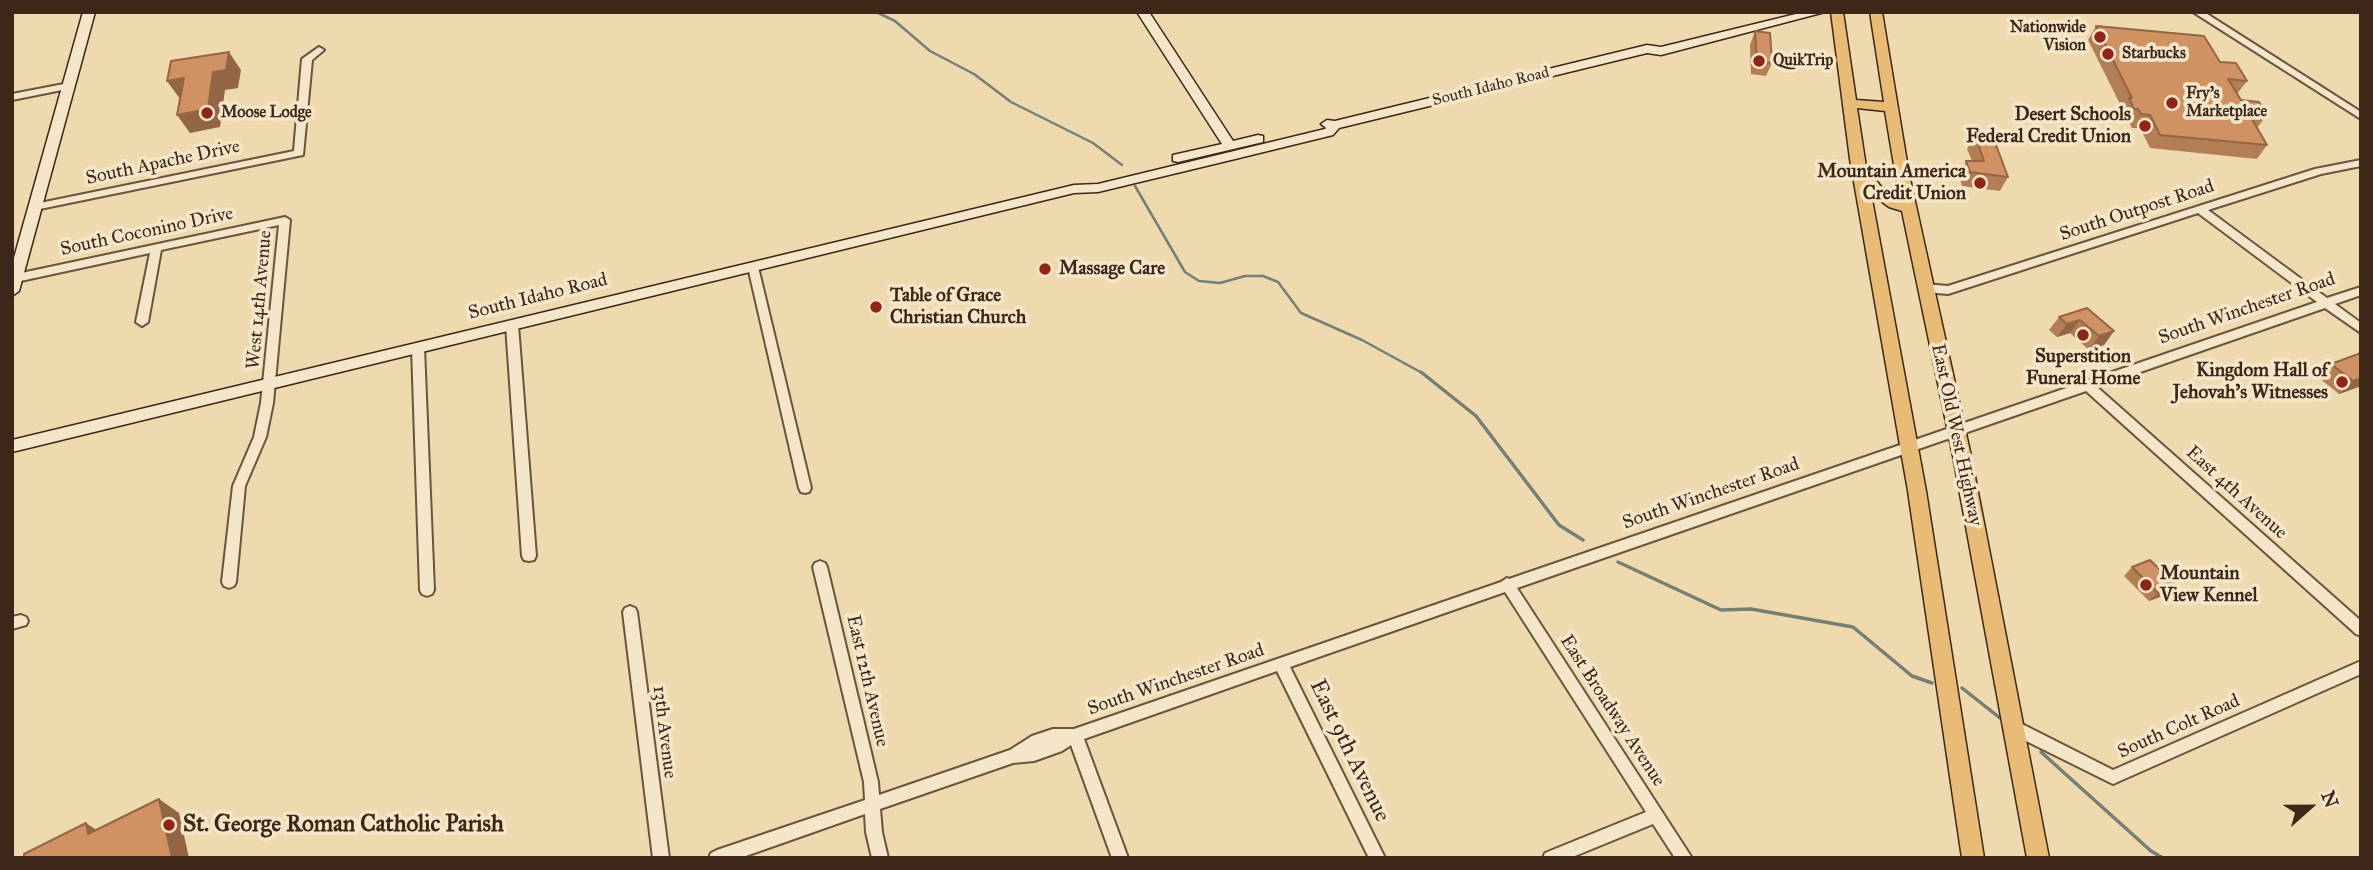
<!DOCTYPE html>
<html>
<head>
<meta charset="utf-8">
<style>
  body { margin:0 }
  #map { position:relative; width:2373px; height:870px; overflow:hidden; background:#efd9ae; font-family:"IM FELL Great Primer",serif }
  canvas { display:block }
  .frame { position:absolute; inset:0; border:14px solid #3c2719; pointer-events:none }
  .north { position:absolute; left:2275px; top:772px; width:70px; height:70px; -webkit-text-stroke:5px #f5e6ca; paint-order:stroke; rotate:69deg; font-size:19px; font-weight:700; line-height:28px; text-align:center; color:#3c2719 }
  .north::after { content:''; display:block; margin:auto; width:24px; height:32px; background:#3c2719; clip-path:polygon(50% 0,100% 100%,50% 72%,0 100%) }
</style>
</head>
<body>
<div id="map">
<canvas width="2373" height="870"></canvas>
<div class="frame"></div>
<div class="north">N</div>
</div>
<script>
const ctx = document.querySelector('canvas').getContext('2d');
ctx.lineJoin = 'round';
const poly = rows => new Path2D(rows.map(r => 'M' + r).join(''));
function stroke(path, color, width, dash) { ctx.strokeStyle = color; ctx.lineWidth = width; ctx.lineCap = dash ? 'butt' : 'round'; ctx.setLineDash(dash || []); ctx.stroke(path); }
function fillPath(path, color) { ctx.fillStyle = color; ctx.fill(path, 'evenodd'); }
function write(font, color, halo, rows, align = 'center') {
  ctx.font = font + ' "IM FELL Great Primer",serif'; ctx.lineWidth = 7; ctx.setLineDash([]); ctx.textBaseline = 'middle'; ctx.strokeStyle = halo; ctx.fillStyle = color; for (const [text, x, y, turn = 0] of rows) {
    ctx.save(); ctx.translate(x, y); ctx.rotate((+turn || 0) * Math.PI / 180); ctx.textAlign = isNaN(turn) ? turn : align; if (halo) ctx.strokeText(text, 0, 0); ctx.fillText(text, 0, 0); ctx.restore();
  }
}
stroke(poly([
  [876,12,895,21,930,51,974,74,1011,102,1093,143,1122,165],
  [1135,186,1185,272,1199,281,1220,283,1245,276,1263,276,1278,282,1301,313,1362,340,1424,374]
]), '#767f75', 2.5);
stroke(poly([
  [1421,372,1476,416,1559,525,1583,540],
  [1618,562,1721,610,1751,609,1853,627,1912,676,1932,683],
  [1962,688,2000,718],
  [2041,752,2151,851,2163,858]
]), '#767f75', 3.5);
const street = poly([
  [2193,12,2204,12,2361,112,2361,119,2193,12],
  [319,47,324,50,312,60,303,155,35,210,30,207,35,204,294,151,302,59,319,47],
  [69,83,72,84,72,88,12,100,12,94,69,83],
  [2361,160,2361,166,2321,174,2208,210,2327,298,2361,287,2361,295,2335,304,2361,323,2361,333,2325,308,2097,387,2361,621,2361,636,2356,634,2086,391,1517,588,1692,858,1675,858,1653,824,1570,858,1543,858,1545,853,1646,812,1505,592,1290,667,1385,858,1369,858,1277,671,1084,739,1128,858,1112,858,1071,745,1062,751,1034,761,1013,763,880,809,882,832,888,858,872,858,866,832,865,814,740,858,709,858,711,853,717,850,865,800,864,782,813,567,815,563,820,561,825,563,827,567,878,782,879,795,1010,750,1032,736,1053,729,1074,729,1501,582,1507,578,1509,579,2081,383,2082,381,2089,380,2317,302,2198,213,1948,294,1925,292,1919,288,1925,284,1948,286,2315,169,2361,160],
  [285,217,290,220,273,403,266,437,245,486,236,582,234,586,229,588,224,586,222,582,233,486,254,437,261,403,279,225,161,250,148,322,142,326,136,322,150,253,16,282,12,281,12,275,285,217],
  [753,263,758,267,811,488,809,492,805,493,801,492,799,488,748,267,753,263],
  [512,321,518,325,536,556,534,560,529,561,524,560,522,556,506,325,512,321],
  [418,344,424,348,434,590,432,594,427,596,422,594,420,590,412,348,418,344],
  [630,606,635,608,637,612,669,858,653,858,623,612,625,608,630,606],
  [21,615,26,617,28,621,26,625,12,629,12,617,21,615],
  [2361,661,2361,674,2113,784,2010,733,2008,728,2010,723,2015,721,2020,723,2113,770,2361,661]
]);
const secondary = poly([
  [83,12,95,12,19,291,12,296,12,265,83,12],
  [1137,12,1149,12,1233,141,1258,135,1263,136,1263,142,1178,162,1173,161,1173,155,1222,144,1137,12],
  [1804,12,1825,12,1661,55,1647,53,1339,128,1333,135,1235,159,1098,192,1074,193,12,452,12,440,1074,185,1098,184,1325,129,1326,128,1321,124,1327,120,1335,121,1647,45,1661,47,1804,12]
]);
const primary = poly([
  [1831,12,1843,12,1856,100,1884,102,1870,12,1882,12,1909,174,1971,456,2049,858,2027,858,1953,456,1902,211,1889,207,1871,194,1926,491,1984,858,1962,858,1908,491,1850,159,1831,12],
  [1857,108,1885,111,1900,201,1885,192,1866,167,1857,108]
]);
stroke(street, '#69543e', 4);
stroke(secondary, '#3c2719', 3);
stroke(primary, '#3c2719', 3);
fillPath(street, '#f5e6ca');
fillPath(secondary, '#f5e6ca');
fillPath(primary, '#e8bc77');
fillPath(poly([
  [2096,26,2220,62,2247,81,2237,94,2241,100,2267,115,2257,128,2267,145,2257,159,2150,148,2140,128,2132,128,2129,122,2125,122,2120,111,2122,108,2088,40],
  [1755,31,1772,63,1766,76,1751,74,1750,45],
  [1975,135,2008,177,2000,191,1962,186,1959,175,1966,161,1972,161,1967,149],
  [2087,308,2114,331,2104,345,2089,350,2070,333,2057,337,2049,330,2059,317],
  [2361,353,2361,386,2339,394,2318,377,2331,364],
  [2132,567,2168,594,2149,601,2124,576]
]), '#b37d55');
fillPath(poly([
  [229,52,241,70,238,88,225,90,220,127,190,133,177,115],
  [184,78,180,99,167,81],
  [2080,320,2070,333,2057,337,2067,324],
  [2114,331,2104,345,2089,350,2099,336],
  [2361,378,2361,386,2339,394,2353,381],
  [2177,586,2168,594,2149,601,2158,593],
  [159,799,179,813,189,858,172,858],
  [86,823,107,837,88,834]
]), '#926645');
const building = poly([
  [2096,26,2204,36,2220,62,2236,63,2247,81,2228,79,2241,100,2259,102,2267,115,2249,114,2267,145,2160,135,2150,115,2141,114,2138,109,2134,109,2129,98,2132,98,2096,26],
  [1755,31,1770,33,1772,63,1757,61,1755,31],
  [229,52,226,70,213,72,208,109,177,115,184,78,167,81,171,61,229,52],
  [1975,135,1993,137,2008,177,1970,172,1966,161,1984,161,1975,135],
  [2087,308,2114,331,2099,336,2080,320,2067,324,2059,317,2087,308],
  [2361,353,2361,378,2353,381,2331,364,2361,353],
  [2150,560,2177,586,2158,593,2132,567,2150,560],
  [159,799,172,858,24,858,24,854,86,823,88,834,159,799]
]);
fillPath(building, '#d09163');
stroke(building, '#926645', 2);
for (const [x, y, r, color] of [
  [2100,37,7,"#8f2418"],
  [2108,54,7,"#8f2418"],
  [1759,61,7,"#8f2418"],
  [2172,103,7,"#8f2418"],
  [207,113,7,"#8f2418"],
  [2145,126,7,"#8f2418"],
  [1980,183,7,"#8f2418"],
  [1045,269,7,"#8f2418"],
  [876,307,7,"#8f2418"],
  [2083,335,7,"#8f2418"],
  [2342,382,7,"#8f2418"],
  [2146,585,7,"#8f2418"],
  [169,825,7,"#8f2418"]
]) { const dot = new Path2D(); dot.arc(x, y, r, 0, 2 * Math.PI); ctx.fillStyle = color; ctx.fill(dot); stroke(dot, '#f5e6ca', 2.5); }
write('bold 16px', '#3c2719', '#f5e6ca', [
  ["Nationwide",2086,28,"right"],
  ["Vision",2086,46,"right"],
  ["Starbucks",2122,54],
  ["QuikTrip",1773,61],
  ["Fry's",2186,94],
  ["Marketplace",2186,112],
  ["Moose Lodge",221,113]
], 'left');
write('16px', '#3c2719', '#f5e6ca', [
  ["South Idaho Road",1491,87,-14]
]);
write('bold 19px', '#3c2719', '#f5e6ca', [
  ["Desert Schools",2131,115],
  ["Federal Credit Union",2131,137],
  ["Mountain America",1966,172],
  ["Credit Union",1966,194],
  ["Massage Care",1059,269,"left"],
  ["Table of Grace",890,296,"left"],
  ["Christian Church",890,318,"left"],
  ["Superstition",2083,357,"center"],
  ["Funeral Home",2083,379,"center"],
  ["Kingdom Hall of",2328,371],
  ["Jehovah's Witnesses",2328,393],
  ["Mountain",2160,574,"left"],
  ["View Kennel",2160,596,"left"]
], 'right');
write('19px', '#3c2719', '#f5e6ca', [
  ["South Apache Drive",163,163,-12],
  ["South Outpost Road",2137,211,-18],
  ["South Coconino Drive",147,232,-12],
  ["South Idaho Road",538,297,-14],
  ["West 14th Avenue",260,300,-85],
  ["South Winchester Road",2247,309,-19],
  ["East Old West Highway",1956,435,78],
  ["East 4th Avenue",2236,493,42],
  ["South Winchester Road",1711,494,-19],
  ["South Winchester Road",1176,680,-19],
  ["East 12th Avenue",867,681,77],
  ["East Broadway Avenue",1612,711,57],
  ["South Colt Road",2179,727,-24],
  ["13th Avenue",664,732,83]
]);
write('23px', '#3c2719', '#f5e6ca', [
  ["East 9th Avenue",1349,751,64]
]);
write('bold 23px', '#3c2719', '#f5e6ca', [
  ["St. George Roman Catholic Parish",183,825]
], 'left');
</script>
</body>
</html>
